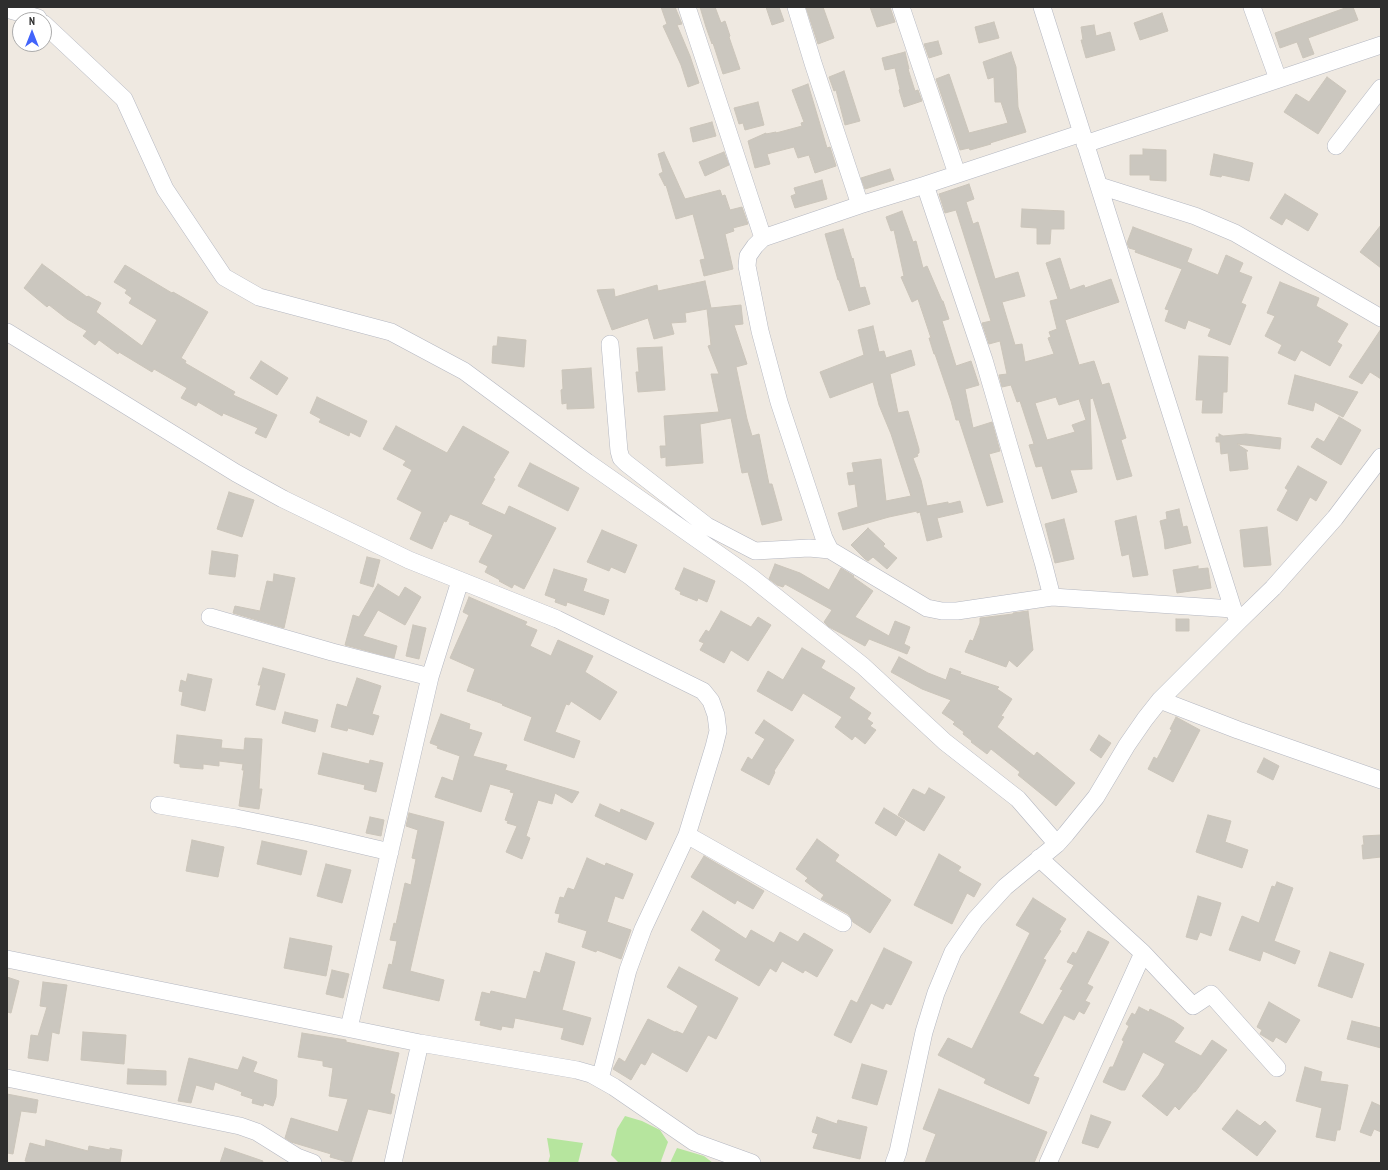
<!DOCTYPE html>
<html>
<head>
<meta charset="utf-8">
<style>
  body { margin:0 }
  #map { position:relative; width:1388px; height:1170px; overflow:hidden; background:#efe9e1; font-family:"PT Sans Narrow",sans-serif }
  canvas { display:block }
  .frame { position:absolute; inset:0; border:8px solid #2e2e2e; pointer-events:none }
  .north { position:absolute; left:12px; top:12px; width:40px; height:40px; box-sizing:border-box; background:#fff; border:1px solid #ababab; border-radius:50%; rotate:0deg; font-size:11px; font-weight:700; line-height:16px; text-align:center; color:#2e2e2e }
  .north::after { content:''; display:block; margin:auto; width:14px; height:18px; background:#4264fb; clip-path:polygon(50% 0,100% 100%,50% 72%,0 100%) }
</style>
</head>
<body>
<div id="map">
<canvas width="1388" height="1170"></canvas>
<div class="frame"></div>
<div class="north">N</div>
</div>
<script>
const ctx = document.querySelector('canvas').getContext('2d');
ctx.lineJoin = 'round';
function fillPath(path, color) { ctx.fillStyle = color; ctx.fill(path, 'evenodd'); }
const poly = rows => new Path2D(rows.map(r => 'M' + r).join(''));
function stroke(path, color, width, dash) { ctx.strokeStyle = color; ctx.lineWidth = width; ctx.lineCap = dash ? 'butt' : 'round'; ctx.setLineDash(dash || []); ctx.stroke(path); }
fillPath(poly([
  [625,1116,642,1121,660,1130,668,1142,661,1161,662,1163,619,1163,611,1155,617,1129],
  [547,1138,583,1143,578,1163,548,1163,550,1156],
  [677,1148,704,1156,713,1163,670,1163]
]), '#b6e59e');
const building = poly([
  [661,7,675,7,682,24,677,25,690,56,699,83,688,87,681,65,663,26,667,24,661,7],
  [700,7,715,7,721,23,725,21,730,36,729,37,740,69,723,74,713,43,712,44,706,27,700,7],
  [766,7,779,7,784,21,772,25,766,7],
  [806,7,823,7,834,38,818,44,806,7],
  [870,7,890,7,895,22,877,27,870,7],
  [1348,7,1353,7,1358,20,1308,38,1314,54,1303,58,1297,42,1280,48,1275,33,1348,7],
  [1162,13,1168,31,1140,40,1134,23,1162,13],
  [994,22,999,38,979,43,975,27,994,22],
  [1094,25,1096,36,1110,32,1115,50,1086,58,1081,40,1083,40,1081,27,1094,25],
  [938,41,942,54,929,58,924,44,938,41],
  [905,52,909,69,908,69,915,91,918,90,922,101,904,107,899,90,900,89,895,68,885,70,882,58,905,52],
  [1011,52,1016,67,1018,107,1026,132,990,143,991,144,970,150,969,148,960,150,936,79,949,74,969,133,1008,123,1001,102,995,102,994,77,988,79,983,62,1011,52],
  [844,71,860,121,845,125,836,90,834,91,829,77,844,71],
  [1327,77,1346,91,1318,134,1284,112,1296,94,1309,102,1327,77],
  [808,84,827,148,830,147,836,166,815,173,809,155,798,158,794,147,767,154,770,164,755,168,748,141,766,133,766,134,776,132,776,133,802,126,801,123,804,122,792,90,808,84],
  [758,102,764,125,745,130,743,123,739,124,734,108,758,102],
  [712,122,716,136,693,142,690,128,712,122],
  [1143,149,1166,150,1166,181,1150,180,1150,175,1130,175,1130,155,1143,155,1143,149],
  [664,152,685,199,720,190,722,196,725,195,730,210,742,207,748,224,733,228,734,231,725,234,733,269,704,276,700,260,705,259,693,214,676,219,666,185,665,186,659,174,663,172,658,154,664,152],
  [724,152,729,165,705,176,699,162,724,152],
  [1214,154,1253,163,1249,181,1222,175,1221,177,1210,175,1214,154],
  [890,169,894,180,865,189,861,178,890,169],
  [822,180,827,199,795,208,791,196,796,194,794,188,822,180],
  [969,184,974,199,966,202,973,224,978,222,995,279,1018,272,1025,296,1002,302,1015,345,1022,344,1025,362,1054,354,1048,338,1051,337,1049,332,1057,329,1050,301,1058,299,1046,263,1060,258,1070,290,1084,285,1085,288,1111,279,1119,302,1065,320,1079,365,1094,361,1102,385,1109,383,1126,438,1121,440,1132,476,1117,480,1093,398,1090,399,1092,469,1070,470,1077,492,1052,499,1042,466,1036,467,1029,445,1034,444,1020,401,1017,402,1011,385,1002,387,999,375,1007,374,1000,341,989,344,982,323,991,321,956,210,945,213,939,194,969,184],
  [1056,397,1059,405,1079,399,1086,420,1072,425,1075,432,1047,440,1035,403,1056,397],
  [1285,194,1318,214,1308,231,1286,218,1282,225,1270,218,1285,194],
  [1022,209,1064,211,1064,229,1051,229,1050,244,1037,244,1037,228,1021,227,1022,209],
  [902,211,913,242,916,241,923,268,927,266,942,301,943,301,949,319,942,321,956,366,971,361,979,385,965,389,973,428,992,422,1000,451,989,454,1003,502,987,506,959,420,956,420,951,401,935,354,934,354,929,338,931,338,918,299,912,302,901,277,904,276,894,230,891,231,886,217,902,211],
  [1381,225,1381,268,1360,252,1381,225],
  [1133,227,1192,249,1187,262,1218,275,1226,255,1243,263,1239,272,1252,277,1241,303,1246,305,1230,345,1208,336,1211,329,1188,320,1185,329,1165,321,1169,310,1165,309,1182,269,1135,252,1136,250,1129,248,1127,243,1133,227],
  [843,229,852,259,853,258,860,288,865,287,870,304,849,311,839,280,838,280,825,234,843,229],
  [42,264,87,297,88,296,101,303,96,312,142,346,157,320,129,303,132,298,125,293,127,290,114,282,125,265,172,293,173,292,208,312,181,358,186,361,185,363,235,392,233,395,277,415,266,438,255,433,258,428,223,413,222,416,198,402,196,406,181,398,187,388,154,369,152,372,119,352,118,354,99,340,95,345,83,336,87,331,67,319,49,305,47,307,24,288,42,264],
  [705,281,711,308,741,305,743,324,734,325,747,364,736,367,747,419,752,436,759,434,769,484,772,484,782,520,762,525,748,472,742,473,731,418,700,424,703,463,666,466,666,457,661,458,660,446,666,446,664,416,719,412,711,374,719,374,708,346,711,345,707,309,685,313,686,322,671,323,674,334,654,339,648,318,612,330,597,290,614,289,615,297,657,285,658,291,705,281],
  [1280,282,1319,298,1316,306,1348,324,1337,342,1342,345,1330,366,1301,350,1295,361,1278,353,1282,345,1265,336,1275,316,1267,313,1280,282],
  [873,326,879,352,884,351,886,358,911,350,915,365,890,374,898,413,908,411,919,449,919,453,917,454,918,456,913,458,921,480,927,506,948,502,948,504,960,501,963,512,937,518,942,537,927,541,920,512,917,513,917,511,889,517,843,530,838,513,858,507,855,484,849,485,847,473,854,472,852,463,881,459,886,501,911,496,891,434,879,405,873,382,830,398,820,372,864,355,858,330,873,326],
  [1381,329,1381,379,1370,372,1362,384,1349,377,1381,329],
  [498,337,526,340,524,367,492,363,493,346,497,346,498,337],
  [662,347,665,390,638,392,636,372,639,372,637,348,662,347],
  [1199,356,1228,357,1227,392,1223,392,1222,413,1202,413,1203,400,1196,400,1199,356],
  [261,361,288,378,277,395,250,378,261,361],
  [591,368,594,408,567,409,567,403,562,404,561,390,563,389,562,370,591,368],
  [1295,375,1358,392,1343,417,1315,402,1313,411,1288,404,1295,375],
  [317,397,367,421,360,437,350,432,349,436,319,422,321,419,310,413,317,397],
  [1339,417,1361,430,1341,465,1311,447,1317,438,1324,442,1339,417],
  [396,426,447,453,463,426,509,452,493,478,495,479,481,504,505,515,509,506,556,528,524,589,514,584,512,588,499,581,500,580,485,572,488,566,479,562,493,535,469,524,470,522,450,514,446,522,444,521,432,549,410,539,422,512,397,499,412,470,403,465,406,461,383,449,396,426],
  [1219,434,1223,436,1246,434,1281,438,1280,449,1237,444,1248,451,1246,451,1248,469,1230,471,1228,453,1221,454,1220,442,1216,442,1216,437,1219,437,1219,434],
  [530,463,579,488,568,511,518,486,530,463],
  [1298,466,1327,482,1316,501,1310,497,1297,521,1277,510,1288,490,1285,488,1298,466],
  [229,492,254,500,242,537,217,529,229,492],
  [1179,509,1183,527,1187,526,1191,543,1165,549,1164,539,1160,521,1167,519,1166,512,1179,509],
  [1136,516,1148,575,1133,577,1129,554,1122,556,1115,521,1136,516],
  [1064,519,1074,559,1055,563,1045,524,1064,519],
  [1267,527,1271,565,1244,567,1240,530,1267,527],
  [868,528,885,544,883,546,897,558,887,569,873,557,868,561,865,559,851,545,868,528],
  [602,530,637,545,625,573,611,567,609,571,587,562,602,530],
  [212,551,238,555,235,577,209,574,212,551],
  [367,557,380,560,373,587,360,583,367,557],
  [775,564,800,573,829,590,841,568,854,576,853,577,873,591,855,617,889,636,895,621,910,627,904,644,910,647,907,654,869,639,865,646,829,627,824,622,832,610,785,584,783,587,777,585,769,579,775,564],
  [1198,566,1198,569,1208,568,1211,588,1177,593,1173,570,1198,566],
  [684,568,715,581,707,602,698,598,697,601,680,594,681,592,675,589,684,568],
  [554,569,587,579,583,591,609,600,604,615,567,602,566,606,555,602,556,599,545,595,554,569],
  [274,574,295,578,284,628,233,613,235,606,260,611,267,581,273,582,274,574],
  [378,584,399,597,405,587,421,597,405,625,378,610,363,636,397,646,394,658,345,645,353,615,359,617,378,584],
  [469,597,527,622,525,625,537,630,530,646,551,656,558,640,593,656,585,672,617,692,600,720,571,701,569,705,566,704,555,732,580,741,574,758,524,740,532,717,502,705,503,704,467,691,475,669,450,658,469,615,463,612,469,597],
  [721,611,751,627,758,617,771,625,748,661,731,650,724,663,700,650,704,643,699,641,706,630,709,632,721,611],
  [1028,611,1033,650,1017,667,1009,660,1006,667,965,652,970,640,973,641,980,623,980,618,1013,614,1013,613,1028,611],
  [1176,619,1189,619,1189,631,1176,631,1176,619],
  [413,625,426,628,419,659,406,656,413,625],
  [802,648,825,661,821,668,855,688,849,698,871,713,867,719,873,723,870,726,876,730,865,744,855,736,852,740,835,727,842,717,803,693,792,711,757,691,768,671,783,680,802,648],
  [899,657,928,673,946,680,950,668,961,672,960,674,999,687,997,689,1012,699,1001,716,1004,717,997,727,1034,756,1037,752,1075,783,1056,806,1018,775,1020,772,991,749,987,754,971,742,972,741,963,734,964,732,953,724,955,722,942,713,951,700,922,689,891,672,899,657],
  [263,668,285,674,275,710,256,705,261,685,258,685,263,668],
  [188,674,212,679,205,711,181,705,183,692,179,691,181,680,186,682,188,674],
  [357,678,381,686,372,714,379,716,373,735,348,728,347,731,331,727,337,704,347,707,357,678],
  [285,712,318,720,315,732,282,723,285,712],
  [441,714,470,724,469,729,482,733,473,756,507,765,505,770,579,792,572,803,555,793,552,804,538,800,526,836,530,838,522,859,506,852,517,826,507,823,508,821,505,820,514,793,510,792,511,790,490,784,481,812,435,797,442,777,453,781,460,756,437,748,438,746,430,743,441,714],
  [1176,717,1200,730,1173,782,1148,769,1154,757,1157,759,1172,730,1170,729,1176,717],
  [764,720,794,740,774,771,775,772,769,785,741,770,748,757,752,760,765,739,755,733,764,720],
  [177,735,222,740,221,748,244,750,245,738,262,739,259,789,262,789,259,809,239,806,244,770,242,770,243,764,219,761,219,766,203,764,203,769,180,767,180,764,174,763,177,735],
  [1099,735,1111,743,1101,758,1090,750,1099,735],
  [323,753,369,764,370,760,383,763,376,792,364,789,365,785,318,774,323,753],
  [1264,758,1279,766,1273,780,1257,772,1264,758],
  [929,788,945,797,924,831,898,815,913,789,925,795,929,788],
  [600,804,620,813,621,809,654,823,646,840,595,816,600,804],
  [884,808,905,821,896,836,875,823,884,808],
  [409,813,444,822,410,971,444,980,439,1001,383,988,389,964,392,965,397,941,390,940,394,923,396,924,405,883,411,885,416,859,412,858,418,830,406,826,409,813],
  [1208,815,1231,821,1225,842,1248,850,1242,868,1196,852,1208,815],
  [370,817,384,820,381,836,366,833,370,817],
  [1381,835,1381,857,1363,859,1362,845,1364,845,1363,836,1381,835],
  [817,839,839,855,835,861,891,900,870,933,853,922,851,918,848,914,821,899,824,895,805,881,808,878,796,869,817,839],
  [192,840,224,847,218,877,186,871,192,840],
  [262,841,307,851,301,875,257,864,262,841],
  [939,854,961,867,958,871,981,884,974,897,967,893,952,924,914,905,939,854],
  [704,856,764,891,753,909,737,900,735,904,691,877,704,856],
  [587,858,605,866,606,863,633,874,623,899,615,896,607,922,631,930,621,959,597,950,596,952,582,947,587,931,558,922,560,914,555,913,560,897,564,898,568,888,574,890,587,858],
  [326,864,351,870,342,903,317,896,326,864],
  [1277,882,1293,888,1274,941,1300,951,1295,964,1263,951,1260,961,1229,950,1242,916,1259,923,1272,886,1275,887,1277,882],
  [1198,896,1221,903,1211,936,1200,932,1197,940,1186,937,1198,896],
  [1033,898,1066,919,1059,930,1061,931,1043,959,1046,960,1019,1013,1043,1025,1063,990,1060,989,1074,965,1067,962,1073,952,1076,954,1088,931,1109,942,1087,984,1093,987,1085,1001,1090,1003,1084,1014,1079,1011,1074,1020,1064,1015,1033,1076,1039,1078,1029,1104,984,1083,986,1079,938,1055,948,1038,972,1049,1030,933,1016,925,1033,898],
  [703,911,746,939,751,930,774,943,780,932,798,942,804,933,833,950,817,977,805,970,803,973,782,961,776,972,770,968,759,986,715,960,721,950,691,930,703,911],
  [290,938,332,946,326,976,284,968,290,938],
  [884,948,912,962,891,1005,886,1003,883,1009,871,1003,851,1043,834,1035,851,1000,857,1003,884,948],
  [1330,952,1364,964,1352,998,1318,986,1330,952],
  [546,953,575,962,562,1010,591,1018,583,1045,561,1039,564,1028,515,1018,513,1028,502,1026,501,1030,480,1025,481,1021,475,1020,482,992,490,994,491,991,526,999,534,971,540,973,546,953],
  [679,967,738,998,716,1039,708,1035,687,1072,652,1052,645,1065,641,1063,631,1080,613,1069,619,1058,625,1062,648,1019,675,1032,676,1031,683,1034,698,1006,667,987,679,967],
  [332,970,349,974,343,998,326,994,332,970],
  [7,977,19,981,11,1013,7,1012,7,977],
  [43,982,67,985,59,1034,52,1032,48,1061,28,1058,31,1035,38,1036,47,1007,40,1006,43,982],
  [1269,1002,1300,1020,1286,1043,1276,1037,1273,1042,1260,1034,1262,1030,1257,1027,1269,1002],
  [1139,1007,1149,1012,1150,1009,1174,1021,1184,1028,1174,1042,1201,1056,1212,1040,1227,1050,1195,1092,1194,1092,1179,1110,1175,1106,1167,1116,1142,1096,1159,1075,1165,1064,1143,1052,1125,1090,1121,1090,1103,1082,1110,1067,1113,1067,1124,1041,1122,1040,1129,1026,1126,1024,1132,1013,1135,1015,1139,1007],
  [1352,1021,1381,1028,1381,1048,1347,1039,1352,1021],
  [83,1032,126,1035,124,1064,81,1060,83,1032],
  [302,1033,346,1040,346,1042,399,1053,390,1093,395,1095,391,1114,368,1109,351,1163,330,1157,331,1154,291,1142,285,1138,291,1118,338,1132,348,1099,329,1096,333,1068,323,1066,323,1061,298,1057,302,1033],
  [243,1057,257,1062,253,1072,277,1080,276,1097,273,1106,264,1103,263,1106,252,1103,253,1099,241,1095,242,1092,215,1082,213,1090,196,1085,191,1103,178,1101,189,1058,238,1070,243,1057],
  [862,1064,887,1071,877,1105,852,1098,862,1064],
  [1305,1067,1322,1072,1320,1081,1348,1085,1340,1130,1337,1130,1335,1141,1316,1137,1322,1108,1296,1101,1305,1067],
  [128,1069,166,1071,166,1085,127,1084,128,1069],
  [939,1089,1047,1132,1034,1163,925,1163,936,1134,923,1129,939,1089],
  [7,1094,38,1100,36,1113,21,1111,13,1154,7,1153,7,1094],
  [1372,1102,1381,1106,1381,1132,1374,1129,1371,1136,1360,1132,1372,1102],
  [1237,1110,1260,1126,1265,1121,1276,1131,1257,1156,1222,1129,1237,1110],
  [1091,1115,1111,1122,1098,1148,1082,1143,1091,1115],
  [817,1117,837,1124,838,1120,867,1127,860,1159,813,1148,818,1134,812,1132,817,1117],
  [46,1140,88,1151,89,1146,110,1150,110,1148,122,1150,120,1163,33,1163,25,1161,30,1143,45,1147,46,1140],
  [225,1148,263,1161,262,1163,220,1163,225,1148]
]);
fillPath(building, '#cbc7bf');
stroke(building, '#cbc5ba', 1);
const minor = poly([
  [687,7,763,238],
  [796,7,813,63,860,205],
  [901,7,957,174],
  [1042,7,1233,609,1237,618],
  [1252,7,1278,79],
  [7,9,38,18],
  [44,24,124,99,165,189,224,277,259,297,391,332,464,371,587,462,751,577,863,666,945,742,1018,799,1057,844],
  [1082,133,925,185,984,360,1043,562,1052,597,1233,609],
  [1085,144,1381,45],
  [1336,146,1381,88],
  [1100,186,1195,216,1235,233,1381,318],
  [7,332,236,473,283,499,409,560,557,619,703,691,711,701,716,715,718,731,714,747,687,835,643,929,628,970,600,1079],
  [610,344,619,451,621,458,626,463,707,526,755,551,809,548,830,550,927,608,942,611,957,611,1052,597],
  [830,550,824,538,779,402,760,331,747,266,748,256,755,246,763,238,860,205,925,185],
  [210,617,332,652,430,677],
  [1160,700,1238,730,1381,780],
  [159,805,236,818,309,833,390,852],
  [687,835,843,923],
  [1039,858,1143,953,1193,1006,1211,994,1277,1068],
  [7,959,420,1043,577,1070,591,1074,614,1087,694,1142,752,1163],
  [349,1028,430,677,460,581],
  [7,1078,240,1126,257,1132,297,1157,313,1163],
  [393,1163,420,1043],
  [894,1163,898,1152,924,1032,936,993,953,952,975,920,1005,887,1057,844,1066,834,1096,797,1127,745,1145,719,1160,700,1239,621,1273,588,1335,518,1381,457],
  [1048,1163,1143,953]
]);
stroke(minor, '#b4b7c1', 18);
stroke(minor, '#fff', 17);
</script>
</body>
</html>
